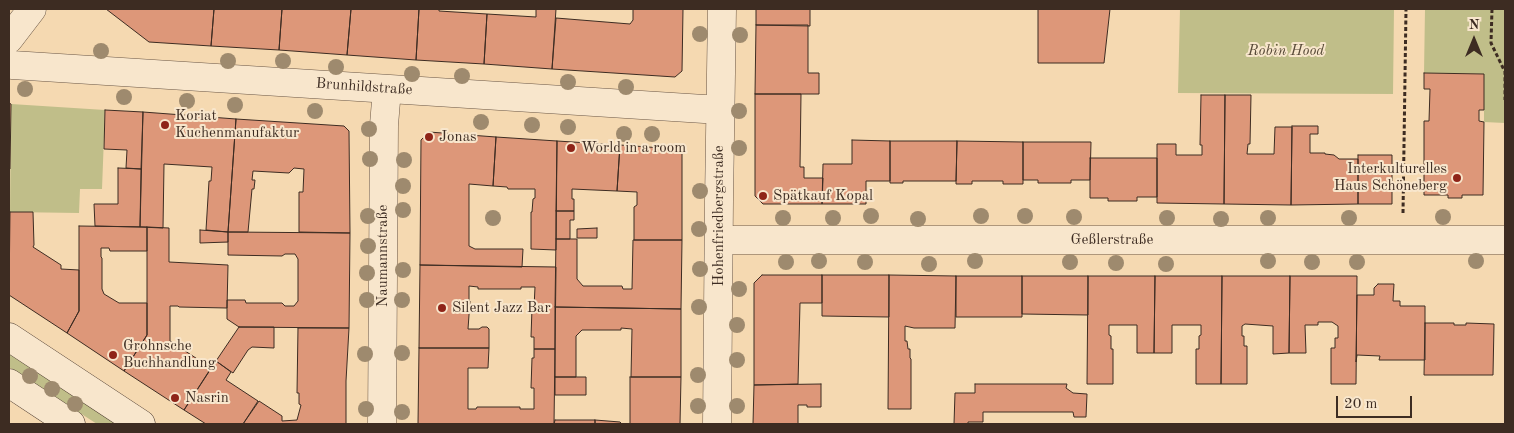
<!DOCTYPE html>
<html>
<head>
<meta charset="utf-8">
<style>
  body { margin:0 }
  #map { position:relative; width:1514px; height:433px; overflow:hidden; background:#f5d9b1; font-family:"Old Standard TT",serif }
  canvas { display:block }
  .frame { position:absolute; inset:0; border:10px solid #3d2c22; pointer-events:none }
  .north { position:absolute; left:1449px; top:15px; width:50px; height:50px; -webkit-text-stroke:4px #f8e6cc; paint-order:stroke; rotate:0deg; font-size:14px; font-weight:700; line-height:20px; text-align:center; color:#3d2c22 }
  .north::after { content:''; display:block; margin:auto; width:18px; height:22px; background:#3d2c22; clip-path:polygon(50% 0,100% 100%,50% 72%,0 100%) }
  .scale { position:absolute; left:1336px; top:396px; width:76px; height:22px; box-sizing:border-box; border:2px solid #3d2c22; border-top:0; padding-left:6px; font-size:15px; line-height:18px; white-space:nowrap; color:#3d2c22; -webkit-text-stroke:4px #f8e6cc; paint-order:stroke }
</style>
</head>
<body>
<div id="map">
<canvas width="1514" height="433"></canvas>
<div class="frame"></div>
<div class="north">N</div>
<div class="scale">20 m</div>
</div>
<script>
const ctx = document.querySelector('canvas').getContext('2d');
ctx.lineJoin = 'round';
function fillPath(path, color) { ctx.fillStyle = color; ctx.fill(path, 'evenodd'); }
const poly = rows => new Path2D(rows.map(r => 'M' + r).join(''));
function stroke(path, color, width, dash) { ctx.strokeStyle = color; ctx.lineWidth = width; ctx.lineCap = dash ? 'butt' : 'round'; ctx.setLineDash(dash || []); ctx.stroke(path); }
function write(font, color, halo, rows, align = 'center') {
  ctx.font = font + ' "Old Standard TT",serif'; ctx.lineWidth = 4; ctx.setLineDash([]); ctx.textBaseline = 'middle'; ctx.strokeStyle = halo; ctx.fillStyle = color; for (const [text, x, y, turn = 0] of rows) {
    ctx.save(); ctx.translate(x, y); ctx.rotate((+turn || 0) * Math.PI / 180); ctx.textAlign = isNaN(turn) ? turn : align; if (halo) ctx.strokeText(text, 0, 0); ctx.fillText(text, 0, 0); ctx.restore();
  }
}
fillPath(poly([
  [1180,9,1394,9,1393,94,1178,93],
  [1425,9,1505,9,1505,123,1484,122,1484,74,1424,73],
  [11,104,105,110,102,189,80,189,79,213,10,212],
  [9,354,117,424,97,424,9,367]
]), '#c0be89');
const building = poly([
  [106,9,214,9,211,46,149,42,106,9],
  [214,9,282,9,279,50,211,46,214,9],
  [282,9,351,9,347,55,279,50,282,9],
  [351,9,419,9,416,60,347,55,351,9],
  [419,9,439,9,439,11,487,14,484,64,416,60,419,9],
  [536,9,556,9,552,69,484,64,487,14,536,17,536,9],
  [633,9,683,9,682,71,675,77,552,69,556,18,630,24,633,20,633,9],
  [756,9,810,9,810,26,756,25,756,9],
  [1038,9,1110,9,1104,63,1038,63,1038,9],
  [756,25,808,25,808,73,819,73,819,94,755,94,756,25],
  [1424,73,1484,74,1484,110,1479,110,1479,121,1484,122,1483,195,1462,195,1462,198,1448,198,1448,195,1424,195,1424,121,1429,121,1430,89,1424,89,1424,73],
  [755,94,801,94,800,167,804,167,804,178,823,178,822,204,763,204,755,196,755,94],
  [1201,95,1225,95,1224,204,1157,203,1157,144,1176,144,1176,155,1202,155,1202,145,1200,145,1201,95],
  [1225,95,1251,95,1250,144,1248,144,1247,154,1274,154,1275,127,1292,127,1291,205,1224,204,1225,95],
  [9,103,11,104,10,169,9,169,9,103],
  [105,110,143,112,141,169,126,168,127,150,104,149,105,110],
  [143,112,236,119,228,232,206,230,209,181,211,181,212,167,164,164,163,228,140,227,143,112],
  [236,119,344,126,349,131,350,233,299,232,299,192,303,192,304,169,294,168,289,173,253,171,252,180,255,180,254,189,252,189,248,232,228,232,236,119],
  [1292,126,1318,126,1318,134,1310,134,1310,153,1325,153,1325,154,1334,155,1339,159,1358,159,1358,204,1291,205,1292,126],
  [429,132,496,137,493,186,469,184,469,246,475,249,523,249,522,267,420,265,421,140,429,132],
  [496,137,557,141,556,250,531,249,531,212,532,212,533,199,535,198,535,189,508,189,507,187,493,186,496,137],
  [852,140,890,141,890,181,866,181,866,204,822,204,823,164,852,164,852,140],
  [557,141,620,145,617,191,572,189,572,199,574,199,574,211,556,211,557,141],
  [890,141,957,141,956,181,903,181,903,183,890,183,890,141],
  [957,141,1023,142,1023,184,1003,184,1003,181,972,181,972,184,956,184,957,141],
  [1023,142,1091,142,1090,180,1071,180,1071,183,1038,183,1038,180,1023,180,1023,142],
  [620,145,676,149,682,152,682,240,634,240,634,207,637,205,637,192,617,191,620,145],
  [1358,155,1392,155,1392,204,1358,204,1358,155],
  [1090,158,1157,158,1157,197,1137,197,1137,201,1108,201,1108,198,1090,198,1090,158],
  [118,168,141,169,140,227,95,226,94,204,118,204,118,168],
  [556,211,574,211,574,220,570,220,570,239,556,239,556,211],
  [10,212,33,212,34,245,33,247,61,265,61,269,79,270,79,311,67,333,9,295,10,212],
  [79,226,147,227,147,251,110,251,109,248,101,248,101,257,102,258,102,289,104,294,119,303,147,303,147,335,124,371,67,333,79,311,79,226],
  [147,227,169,228,169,262,228,265,227,308,179,307,178,306,170,306,170,341,211,368,184,410,124,371,147,335,147,227],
  [597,228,597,238,577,238,577,229,597,228],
  [200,230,228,232,228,242,200,243,200,230],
  [228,232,350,233,349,328,239,327,227,319,227,300,245,300,246,303,282,303,285,306,294,306,298,301,298,259,295,254,285,254,282,256,228,255,228,232],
  [556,239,577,239,577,279,583,286,622,286,623,289,632,289,633,240,682,240,681,309,555,307,556,239],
  [420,265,556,267,555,349,534,349,534,337,531,337,532,308,534,308,535,287,521,287,521,289,478,289,478,287,469,286,469,301,470,301,468,329,479,329,482,327,487,327,489,329,489,348,419,348,420,265],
  [762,275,822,275,822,303,800,303,798,384,754,385,754,283,762,275],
  [822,275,889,275,889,317,822,316,822,275],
  [889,275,956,276,955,328,914,328,905,326,905,341,907,341,908,349,910,349,910,358,911,359,911,409,888,409,889,275],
  [956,276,1022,276,1022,317,956,317,956,276],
  [1022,276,1088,276,1088,315,1022,314,1022,276],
  [1088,276,1155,276,1154,353,1137,353,1137,325,1109,325,1109,335,1111,336,1111,349,1113,349,1113,384,1087,384,1088,276],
  [1155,276,1222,276,1221,384,1196,384,1196,349,1199,349,1199,336,1201,335,1201,325,1172,325,1172,353,1154,353,1155,276],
  [1222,276,1290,276,1289,353,1273,354,1273,326,1245,324,1242,326,1242,336,1244,336,1244,346,1247,346,1247,384,1221,384,1222,276],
  [1290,276,1357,276,1356,384,1331,384,1331,348,1335,348,1335,338,1338,338,1338,326,1332,322,1318,322,1318,325,1305,325,1306,353,1289,353,1290,276],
  [1378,284,1394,284,1393,301,1400,301,1400,306,1425,306,1425,360,1379,360,1380,356,1357,355,1356,362,1357,295,1374,295,1374,288,1378,284],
  [555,307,681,309,681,377,631,377,632,329,621,328,621,330,582,330,576,336,576,377,555,377,555,307],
  [1425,323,1454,323,1454,325,1466,325,1466,323,1494,324,1493,375,1424,375,1425,323],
  [239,327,274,327,274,348,252,347,248,350,233,373,216,361,239,327],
  [298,328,349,328,346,381,346,424,243,424,259,401,282,416,282,421,297,420,301,405,299,404,299,393,297,393,298,328],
  [419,348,489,348,488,368,468,368,468,409,476,409,477,407,520,407,520,409,534,409,534,388,531,388,532,358,534,358,534,349,555,349,554,424,418,424,419,348],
  [216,361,231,372,226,380,258,401,243,424,206,424,184,410,216,361],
  [555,377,586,377,586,395,555,395,555,377],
  [630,377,681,377,680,424,630,424,630,377],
  [821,384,821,407,807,407,807,405,798,405,798,424,753,424,754,385,821,384],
  [975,384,1067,384,1066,388,1073,393,1087,394,1086,417,1074,417,1073,412,983,412,983,422,968,422,968,424,954,424,955,393,975,393,975,384],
  [555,420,595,420,595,424,554,424,555,420],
  [595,420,620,422,622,424,595,424,595,420]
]);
fillPath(building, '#dd9779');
stroke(building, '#3d2c22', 1);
const minor = poly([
  [9,39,32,9],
  [9,63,12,65,720,110],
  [719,240,1505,240],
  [382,424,384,125,387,89],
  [717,424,719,201,722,9]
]);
const secondary = poly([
  [9,337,141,424],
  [9,383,71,424]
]);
stroke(minor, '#6b5746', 29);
stroke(secondary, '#3d2c22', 29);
stroke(poly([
  [1492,9,1491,43,1505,72,1505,100],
  [1403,213,1406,9]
]), '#3d2c22', 3, [4, 2.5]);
stroke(minor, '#f8e6cc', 28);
stroke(secondary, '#f8e6cc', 28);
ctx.fillStyle = '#9e8a6e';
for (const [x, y] of [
  [700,34],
  [740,35],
  [101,51],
  [228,61],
  [283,61],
  [336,67],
  [412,74],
  [462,76],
  [568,82],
  [626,87],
  [25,89],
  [124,97],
  [187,101],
  [235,105],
  [315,111],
  [739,111],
  [481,122],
  [532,125],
  [568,127],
  [369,129],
  [624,134],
  [652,134],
  [739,148],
  [370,159],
  [404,160],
  [403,186],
  [700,191],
  [403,210],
  [368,216],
  [871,216],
  [981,216],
  [1025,216],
  [1074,217],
  [1443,217],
  [493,218],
  [783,218],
  [833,218],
  [1167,218],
  [1268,218],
  [1349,218],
  [918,219],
  [1221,219],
  [699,229],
  [368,246],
  [819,261],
  [975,261],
  [1268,261],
  [1476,261],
  [786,262],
  [865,262],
  [1070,262],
  [1312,262],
  [1357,262],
  [1116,263],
  [929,264],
  [1166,264],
  [700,269],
  [403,270],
  [367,273],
  [739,289],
  [367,300],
  [402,300],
  [699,307],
  [737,325],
  [402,353],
  [365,354],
  [737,360],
  [698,375],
  [30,376],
  [52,389],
  [75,404],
  [698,406],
  [737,406],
  [366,409],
  [402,412]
]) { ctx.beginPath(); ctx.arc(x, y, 8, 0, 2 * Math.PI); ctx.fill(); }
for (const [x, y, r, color] of [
  [165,125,5,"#8f2418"],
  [429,137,5,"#8f2418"],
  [571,148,5,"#8f2418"],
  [1457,178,5,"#8f2418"],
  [763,196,5,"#8f2418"],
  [442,308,5,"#8f2418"],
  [113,355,5,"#8f2418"],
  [175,398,5,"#8f2418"]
]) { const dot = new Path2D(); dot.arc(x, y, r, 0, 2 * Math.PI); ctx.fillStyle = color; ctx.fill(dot); stroke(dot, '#f8e6cc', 2); }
write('italic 15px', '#574937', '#f8e6cc', [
  ["Robin Hood",1286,51]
]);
write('15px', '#3d2c22', '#f8e6cc', [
  ["Brunhildstraße",364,87,4],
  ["Hohenfriedbergstraße",719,216,-90],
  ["Geßlerstraße",1112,240],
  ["Naumannstraße",383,256,-90]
]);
write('15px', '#3d2c22', '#f8e6cc', [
  ["Koriat",175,116],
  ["Kuchenmanufaktur",175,133],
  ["Jonas",439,137],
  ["World in a room",581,148],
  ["Interkulturelles",1447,169,"right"],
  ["Haus Schöneberg",1447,186,"right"],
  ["Spätkauf Kopal",773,196],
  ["Silent Jazz Bar",452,308],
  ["Grohnsche",123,346],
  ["Buchhandlung",123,363],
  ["Nasrin",185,398]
], 'left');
</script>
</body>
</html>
